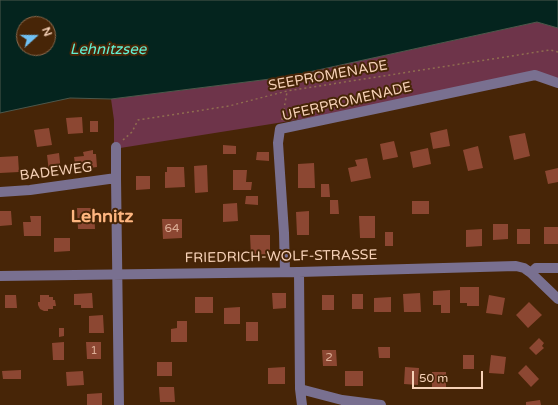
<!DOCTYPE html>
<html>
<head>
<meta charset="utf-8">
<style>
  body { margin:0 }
  #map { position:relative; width:558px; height:405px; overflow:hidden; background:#472507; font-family:"Varela Round",sans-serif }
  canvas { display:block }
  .north { position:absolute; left:16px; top:16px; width:40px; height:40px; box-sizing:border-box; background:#472507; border:1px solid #8d6a4d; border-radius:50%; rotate:69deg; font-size:11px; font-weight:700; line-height:16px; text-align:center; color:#f6d1b7 }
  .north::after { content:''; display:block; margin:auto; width:14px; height:18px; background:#70c1f4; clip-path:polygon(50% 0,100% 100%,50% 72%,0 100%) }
  .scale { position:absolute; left:412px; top:371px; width:71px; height:18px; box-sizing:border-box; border:2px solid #f6d1b7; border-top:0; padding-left:5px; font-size:12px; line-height:14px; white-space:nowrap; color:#f6d1b7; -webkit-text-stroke:3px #472507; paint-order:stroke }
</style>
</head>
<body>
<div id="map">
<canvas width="558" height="405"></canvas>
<div class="north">N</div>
<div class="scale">50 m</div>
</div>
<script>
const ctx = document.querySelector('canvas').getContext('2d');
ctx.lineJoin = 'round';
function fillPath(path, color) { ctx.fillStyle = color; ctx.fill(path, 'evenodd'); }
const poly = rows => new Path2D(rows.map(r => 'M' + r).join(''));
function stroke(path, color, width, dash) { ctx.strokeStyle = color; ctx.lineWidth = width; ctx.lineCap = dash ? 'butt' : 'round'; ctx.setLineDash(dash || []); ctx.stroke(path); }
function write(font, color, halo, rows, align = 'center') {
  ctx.font = font + ' "Varela Round",sans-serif'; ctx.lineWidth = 4; ctx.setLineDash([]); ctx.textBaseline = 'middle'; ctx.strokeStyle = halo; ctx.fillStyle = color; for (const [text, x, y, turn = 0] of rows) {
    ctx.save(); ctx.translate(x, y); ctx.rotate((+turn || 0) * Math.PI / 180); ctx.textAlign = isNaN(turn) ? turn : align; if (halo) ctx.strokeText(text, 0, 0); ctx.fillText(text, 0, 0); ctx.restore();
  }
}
fillPath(poly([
  [537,22,558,28,558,86,535,79,504,87,114,149,114,120,111,99,286,77]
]), '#6e344a');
const water = poly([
  [0,0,558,0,558,28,537,22,286,77,111,99,70,98,0,113,0,0],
  [24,24,48,24,48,48,24,48,24,24]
]);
fillPath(water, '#04241e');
stroke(water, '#4d584c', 1);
fillPath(poly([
  [82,117,83,133,68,134,66,118],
  [90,121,98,121,98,132,90,132],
  [49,128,52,145,37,147,34,130],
  [447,129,450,146,433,149,430,133],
  [525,133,530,156,514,160,509,136],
  [394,141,398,157,383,160,380,144],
  [223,145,236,146,236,154,223,154],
  [478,146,483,168,468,171,463,150],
  [428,148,431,164,413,168,410,152],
  [93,150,93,154,96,154,97,167,76,170,74,157,84,156,83,152],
  [257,152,269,152,269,161,256,160],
  [59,153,61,171,49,172,47,155],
  [18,156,19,172,0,173,0,157],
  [367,158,371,178,351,182,348,168,357,166,355,160],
  [314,163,315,188,298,188,298,164],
  [207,165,208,192,195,193,194,166],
  [167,167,184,167,185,187,165,188,165,172,167,172],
  [558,168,558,182,548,184,545,171],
  [233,170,247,170,246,182,252,182,251,190,233,190],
  [136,176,150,176,150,189,136,190],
  [321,184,329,184,330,197,321,197],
  [246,196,258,196,258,205,245,204],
  [330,200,338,200,339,214,330,214],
  [412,201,429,201,429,214,412,214],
  [237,203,238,221,223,222,223,204],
  [77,208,94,208,95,229,78,229],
  [0,211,11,211,12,225,0,226],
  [309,211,309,235,297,235,296,212],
  [30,216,41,216,41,236,24,236,23,222,31,222],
  [359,216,375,216,375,238,360,238],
  [162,219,182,219,182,238,163,239],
  [493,224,508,224,508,239,493,240],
  [544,227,558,227,558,244,544,244],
  [482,229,482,246,466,247,466,230],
  [517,229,530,229,530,244,517,244],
  [385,232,393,232,393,246,385,246],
  [250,235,270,235,270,254,251,255],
  [54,238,70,238,70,251,54,252],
  [460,287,479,287,479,306,467,306,467,303,460,303],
  [450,290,450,313,441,313,441,305,433,305,433,291],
  [92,293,93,308,81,308,81,305,74,305,74,294],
  [272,293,286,293,286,308,273,309],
  [420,293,421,312,404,312,403,294],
  [352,294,363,294,363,309,352,309],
  [5,295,16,295,17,308,5,308],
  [40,295,49,295,49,297,53,297,53,300,55,300,56,306,53,306,53,309,48,309,48,311,44,311,40,309,38,305,38,302,40,302],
  [322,295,334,295,334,310,322,310],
  [489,295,505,298,502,315,486,313],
  [195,297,213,297,213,313,195,313],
  [391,297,391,312,374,312,374,298],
  [529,302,542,315,528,328,516,315],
  [240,307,240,324,224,324,224,308],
  [103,315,104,333,89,333,89,316],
  [177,321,187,321,187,342,171,342,171,329,177,328],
  [246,322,258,322,258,341,246,341],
  [59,328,64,328,64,336,59,337],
  [539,338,544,343,542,346,544,348,536,355,529,348],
  [64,342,64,360,53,360,52,343],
  [86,342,101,342,101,359,87,359],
  [378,347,390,347,390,358,379,358],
  [322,350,336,350,337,366,323,366],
  [463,355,474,355,474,369,463,369],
  [491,355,506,357,504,374,489,373],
  [157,362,172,362,172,376,157,376],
  [526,365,539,379,531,387,518,373],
  [285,367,285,384,268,384,268,368],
  [405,367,419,368,418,385,404,384],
  [21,370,21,379,3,379,2,371],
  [83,371,84,385,67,386,66,372],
  [345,371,363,371,363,386,345,386],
  [432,372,446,372,446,387,432,387],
  [159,387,174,387,175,402,160,402],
  [102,393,102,405,87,405,87,394],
  [540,400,541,405,526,405,526,402]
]), '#8c4732');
stroke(poly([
  [282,120,287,92],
  [123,140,132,132,138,120,229,106,287,91,550,50,558,52]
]), '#906d50', 1.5, [2, 3]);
stroke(poly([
  [116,147,116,178,119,405],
  [0,192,30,190,116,178],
  [285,272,284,233,278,143,280,129,535,75,558,83],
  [299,272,300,389,302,405],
  [531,273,536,268,558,268],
  [0,276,299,272,516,266,524,268,531,273,558,299],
  [300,389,342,400,381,405]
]), '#797090', 10);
write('12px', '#dcae96', null, [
  ["64",172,229],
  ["1",94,351],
  ["2",329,358]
]);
write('14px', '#f6d1b7', '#472507', [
  ["SEEPROMENADE",328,76,-10],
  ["UFERPROMENADE",347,102,-13],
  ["BADEWEG",56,172,-7],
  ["FRIEDRICH-WOLF-STRASSE",281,257,-1]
]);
write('italic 15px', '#62efd3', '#472507', [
  ["Lehnitzsee",108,50]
]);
write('bold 18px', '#feb680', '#472507', [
  ["Lehnitz",102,217]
]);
</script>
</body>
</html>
